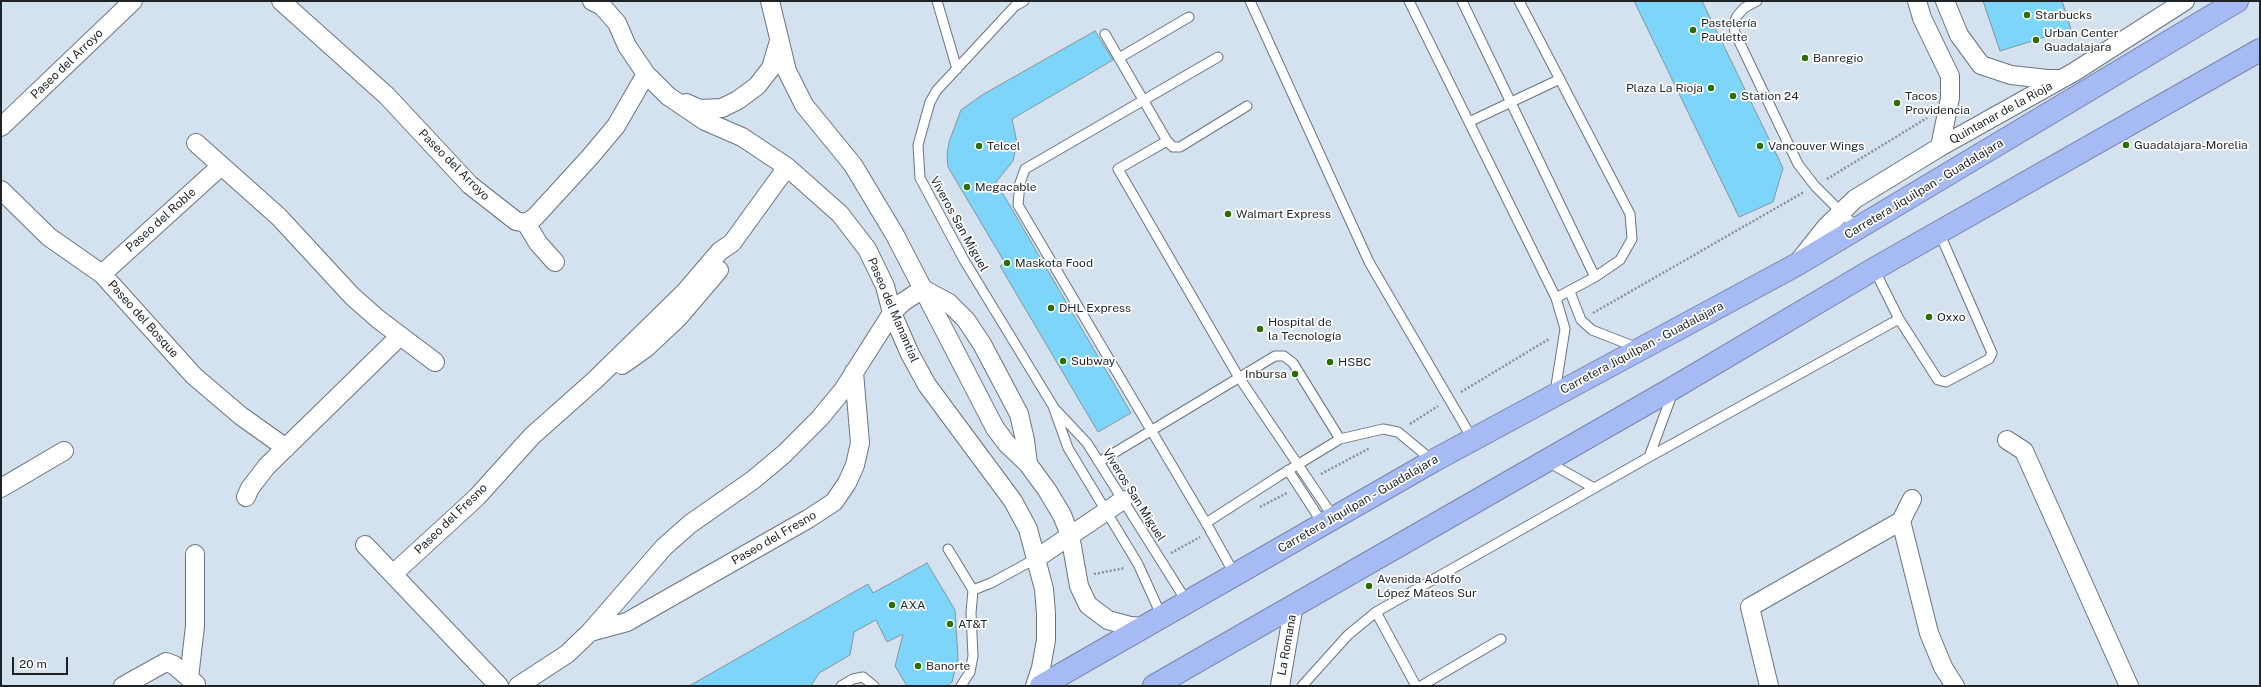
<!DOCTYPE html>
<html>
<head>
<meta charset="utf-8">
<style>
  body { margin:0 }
  #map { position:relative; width:2261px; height:687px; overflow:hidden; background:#d4e1ee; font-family:"Public Sans",sans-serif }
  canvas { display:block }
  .frame { position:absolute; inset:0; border:2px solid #1e2328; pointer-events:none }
  .scale { position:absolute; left:12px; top:657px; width:56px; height:18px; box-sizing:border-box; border:2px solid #1e2328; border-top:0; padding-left:5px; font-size:12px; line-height:14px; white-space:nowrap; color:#1e2328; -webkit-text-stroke:3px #fff; paint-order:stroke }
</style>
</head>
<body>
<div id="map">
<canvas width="2261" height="687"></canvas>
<div class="frame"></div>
<div class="scale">20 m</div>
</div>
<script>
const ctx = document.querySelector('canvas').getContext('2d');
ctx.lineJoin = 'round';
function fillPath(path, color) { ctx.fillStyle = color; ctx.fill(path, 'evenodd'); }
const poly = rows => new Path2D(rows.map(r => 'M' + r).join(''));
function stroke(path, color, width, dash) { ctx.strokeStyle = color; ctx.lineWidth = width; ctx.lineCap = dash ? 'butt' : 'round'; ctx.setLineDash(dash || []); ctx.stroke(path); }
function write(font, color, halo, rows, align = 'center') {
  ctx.font = font + ' "Public Sans",sans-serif'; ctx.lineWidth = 3.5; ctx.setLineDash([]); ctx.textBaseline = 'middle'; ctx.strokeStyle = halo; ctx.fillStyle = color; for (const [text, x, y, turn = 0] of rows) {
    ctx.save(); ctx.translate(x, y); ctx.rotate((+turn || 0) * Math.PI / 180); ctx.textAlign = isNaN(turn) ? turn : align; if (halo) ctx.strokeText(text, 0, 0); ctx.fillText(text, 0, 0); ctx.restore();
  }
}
const building = poly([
  [1634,1,1702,1,1783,168,1773,202,1739,217,1634,1],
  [1983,1,2062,1,2071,29,2000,51,1983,1],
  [1095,31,1113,60,1012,119,1017,143,1013,161,996,182,1131,413,1098,432,1000,266,1005,263,948,167,947,154,949,142,961,110,982,95,1095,31],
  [927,563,955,610,958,659,952,682,947,686,907,686,895,666,903,634,887,642,876,620,854,632,850,655,819,673,811,686,689,686,868,584,873,593,927,563]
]);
fillPath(building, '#7dd6f9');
stroke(building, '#84959c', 1);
const lane = poly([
  [937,1,957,69],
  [1024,1,1015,6,937,90,930,102,918,145,920,178,964,260,1053,406,1068,448,1138,564,1162,617],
  [1250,1,1369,262,1473,440],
  [1409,1,1556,298,1565,329,1555,392],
  [1462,1,1595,277],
  [1519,1,1630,214,1632,239,1620,260,1595,277,1556,298],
  [1757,1,1744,8,1737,16,1734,23,1735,33,1798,164,1815,186,1858,229],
  [1105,34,1167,141,1118,169,1238,376,1334,518],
  [1218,57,1025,169,1020,183,1018,205,1206,523,1235,575],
  [1119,58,1189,17],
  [1469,122,1560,79],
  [1167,141,1173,147,1180,147,1247,106],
  [1570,292,1581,320,1592,330,1638,348],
  [1899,319,1938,380,1946,382,1989,359,1992,353,1939,232],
  [1056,410,1087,443,1187,602],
  [1649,457,1673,392],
  [1099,462,1275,356,1284,356,1293,363,1340,439],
  [1548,462,1594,488],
  [1288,470,1323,524],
  [1206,523,1279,476,1340,439,1383,429,1398,432,1433,461],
  [948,549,973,590],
  [1376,612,1416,686],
  [841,686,853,679,863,677,874,686],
  [961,686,970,672,973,656,971,613,973,590,991,583,1037,558],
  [1302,686,1348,635,1376,612,1649,457,1899,319,1874,269],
  [1421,686,1501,639]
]);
const street = poly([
  [281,1,387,96,470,185,516,221,526,223,535,217,590,157,616,126,646,74],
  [592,1,602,6,617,23,627,46,646,74,668,96,705,121,742,137,787,167,840,214,867,249,885,286,892,313,910,354,927,385,1013,501,1028,529,1044,589,1046,614,1046,640,1041,668,1035,686],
  [770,1,787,71,804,105,853,165,895,235,995,428,1007,444,1028,464,1047,490,1062,515,1070,535,1079,586,1088,605,1108,620,1130,626,1145,627],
  [1917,1,1922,18,1950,76,1950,98,1940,147],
  [1945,1,1959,35,1981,65,2011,75,2047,79,2061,79],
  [686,103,700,109,722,108,738,100,757,86,771,68,779,41],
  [1,127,133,1],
  [196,143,279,217,352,296,378,319,435,362],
  [1,190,49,237,102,274,194,376,241,416,286,448],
  [526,223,538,243,555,262],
  [1799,261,1826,227,1855,199,1940,147,2074,72,2185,1],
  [102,274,221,166],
  [622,365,646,348,678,318,719,270],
  [2007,440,2024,451,2129,686],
  [1,488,64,451],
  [246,497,250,488,267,466,399,337],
  [1901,521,1912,499],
  [365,545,499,686],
  [1037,558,1123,500],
  [393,574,477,497,532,436,595,380,684,293,720,251,732,243,787,167],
  [590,632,627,622,808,519,834,502,847,483,855,465,860,443,854,372],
  [189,678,195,626,195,554],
  [123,686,166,662,174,665,196,684],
  [518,686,567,654,590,632,664,547,690,524,753,480,784,454,820,418,843,390,892,313,903,302,923,289,949,303,966,320,982,344,1019,414,1025,440,1028,464],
  [1280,686,1294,604],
  [1769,686,1750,607,1901,521,1929,633,1943,667,1955,686]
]);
const highway = poly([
  [1041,686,1433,461,1796,265,2237,1],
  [1154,686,1675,387,1874,269,2260,50]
]);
stroke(lane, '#697480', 11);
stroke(street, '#697480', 20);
stroke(highway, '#7685ad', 24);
stroke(poly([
  [1827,179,1927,118],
  [1593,313,1804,192],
  [1461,392,1549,339],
  [1410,424,1438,406],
  [1321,474,1370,448],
  [1260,507,1287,493],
  [1171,553,1200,537],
  [1094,574,1125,568]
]), '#87919a', 2.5, [2, 2]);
stroke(lane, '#fff', 9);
stroke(street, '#fff', 18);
stroke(highway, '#a6baf4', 22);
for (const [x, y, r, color] of [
  [2027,15,4,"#2d6e03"],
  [1693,30,4,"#2d6e03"],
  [2036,40,4,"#2d6e03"],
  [1805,58,4,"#2d6e03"],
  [1711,88,4,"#2d6e03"],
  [1733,96,4,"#2d6e03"],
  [1897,103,4,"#2d6e03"],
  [2126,145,4,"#2d6e03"],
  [979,146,4,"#2d6e03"],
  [1760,146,4,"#2d6e03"],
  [967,187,4,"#2d6e03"],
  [1228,214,4,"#2d6e03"],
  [1007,263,4,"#2d6e03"],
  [1051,308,4,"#2d6e03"],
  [1929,317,4,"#2d6e03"],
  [1260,329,4,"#2d6e03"],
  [1063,361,4,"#2d6e03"],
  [1330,362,4,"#2d6e03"],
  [1295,374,4,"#2d6e03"],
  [1369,586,4,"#2d6e03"],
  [892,605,4,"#2d6e03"],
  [950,624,4,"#2d6e03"],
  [918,666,4,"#2d6e03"]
]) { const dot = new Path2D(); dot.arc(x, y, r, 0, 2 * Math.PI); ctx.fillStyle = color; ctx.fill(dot); stroke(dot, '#fff', 1.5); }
write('12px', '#1e2328', '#fff', [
  ["Starbucks",2035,15],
  ["Pastelería",1701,23],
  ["Paulette",1701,37],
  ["Urban Center",2044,33],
  ["Guadalajara",2044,47],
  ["Banregio",1813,58],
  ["Plaza La Rioja",1703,88,"right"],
  ["Station 24",1741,96],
  ["Tacos",1905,96],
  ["Providencia",1905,110],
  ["Guadalajara-Morelia",2134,145],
  ["Telcel",987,146],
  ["Vancouver Wings",1768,146],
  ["Megacable",975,187],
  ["Walmart Express",1236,214],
  ["Maskota Food",1015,263],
  ["DHL Express",1059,308],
  ["Oxxo",1937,317],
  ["Hospital de",1268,322],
  ["la Tecnología",1268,336],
  ["Subway",1071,361],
  ["HSBC",1338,362],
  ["Inbursa",1287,374,"right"],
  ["Avenida Adolfo",1377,579],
  ["López Mateos Sur",1377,593],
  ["AXA",900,605],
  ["AT&T",958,624],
  ["Banorte",926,666]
], 'left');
write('12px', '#1e2328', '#fff', [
  ["Paseo del Arroyo",67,64,-44],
  ["Quintanar de la Rioja",2001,113,-29],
  ["Paseo del Arroyo",454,165,45],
  ["Carretera Jiquilpan - Guadalajara",1924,189,-31],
  ["Paseo del Roble",161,220,-42],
  ["Víveros San Miguel",959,224,61],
  ["Paseo del Manantial",893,310,67],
  ["Paseo del Bosque",143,319,48],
  ["Carretera Jiquilpan - Guadalajara",1642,348,-28],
  ["Víveros San Miguel",1134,495,58],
  ["Carretera Jiquilpan - Guadalajara",1358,504,-30],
  ["Paseo del Fresno",451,519,-44],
  ["Paseo del Fresno",774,538,-30],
  ["La Romana",1287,645,-80]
]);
</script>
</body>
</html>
